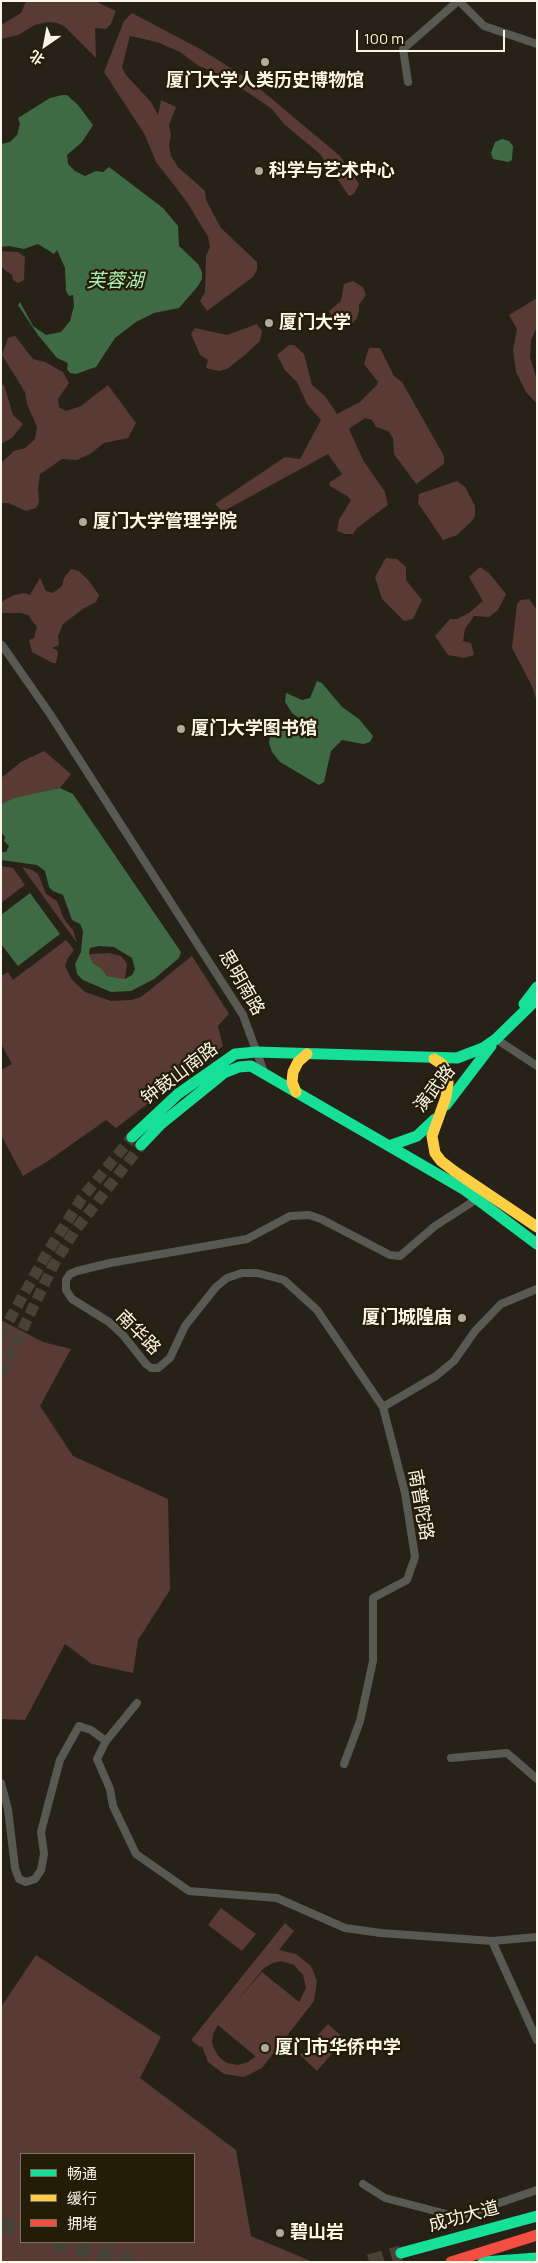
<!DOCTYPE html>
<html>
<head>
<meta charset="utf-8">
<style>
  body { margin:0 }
  #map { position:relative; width:538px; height:2263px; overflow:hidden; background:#272217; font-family:Manrope,"Noto Sans SC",sans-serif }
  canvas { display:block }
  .frame { position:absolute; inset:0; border:2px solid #faf5e7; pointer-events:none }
  .legend { position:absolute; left:20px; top:2153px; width:175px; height:90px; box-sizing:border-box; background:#241c07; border:1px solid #7a7361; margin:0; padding:6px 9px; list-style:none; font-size:15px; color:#faf5e7 }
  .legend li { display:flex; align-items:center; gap:10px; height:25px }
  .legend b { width:25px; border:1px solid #7a7361 }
  .north { position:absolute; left:20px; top:20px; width:50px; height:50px; -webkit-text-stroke:4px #241c07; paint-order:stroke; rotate:213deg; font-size:14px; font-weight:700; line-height:20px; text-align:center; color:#faf5e7 }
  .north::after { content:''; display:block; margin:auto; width:18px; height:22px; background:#faf5e7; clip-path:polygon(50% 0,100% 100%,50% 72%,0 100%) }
  .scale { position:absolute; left:356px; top:30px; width:149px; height:22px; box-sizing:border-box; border:2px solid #faf5e7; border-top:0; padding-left:6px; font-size:15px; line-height:18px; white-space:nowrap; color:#faf5e7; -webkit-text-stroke:4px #241c07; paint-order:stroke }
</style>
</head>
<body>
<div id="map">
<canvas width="538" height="2263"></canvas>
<div class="frame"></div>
<ul class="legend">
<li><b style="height:6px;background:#16e098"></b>畅通</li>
<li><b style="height:6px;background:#ffcf43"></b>缓行</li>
<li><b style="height:6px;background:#f24e42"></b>拥堵</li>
</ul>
<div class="north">北</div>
<div class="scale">100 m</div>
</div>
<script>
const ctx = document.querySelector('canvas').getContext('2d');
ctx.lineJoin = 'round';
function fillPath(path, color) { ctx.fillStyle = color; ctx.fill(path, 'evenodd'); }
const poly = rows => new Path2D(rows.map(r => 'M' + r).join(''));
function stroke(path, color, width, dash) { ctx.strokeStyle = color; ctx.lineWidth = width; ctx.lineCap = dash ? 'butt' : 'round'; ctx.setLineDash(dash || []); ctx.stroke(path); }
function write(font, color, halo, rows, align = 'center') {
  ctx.font = font + ' Manrope,"Noto Sans SC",sans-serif'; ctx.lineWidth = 4.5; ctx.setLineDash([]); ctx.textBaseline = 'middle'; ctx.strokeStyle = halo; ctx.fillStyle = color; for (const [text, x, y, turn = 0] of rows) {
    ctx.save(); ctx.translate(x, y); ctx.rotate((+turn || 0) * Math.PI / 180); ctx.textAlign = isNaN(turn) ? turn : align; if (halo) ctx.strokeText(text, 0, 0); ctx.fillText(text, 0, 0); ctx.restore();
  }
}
fillPath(poly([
  [26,1,95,1,116,11,111,24,106,29,95,28,96,58,64,26,57,23,47,22,35,25,18,35,1,39,1,25,21,13],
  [132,13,202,50,248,79,340,156,359,184,354,194,349,196,320,154,284,124,272,109,238,86,223,76,199,66,180,52,157,42,130,36,122,67,126,75,151,102,158,115,161,100,176,107,169,125,171,135,169,145,171,156,178,167,205,191,206,200,221,228,257,262,257,270,253,277,207,311,200,301,205,292,206,256,210,247,208,237,187,202,156,162,145,135,104,72,124,21],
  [1,251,18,252,25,257,24,280,18,283,13,280,12,275,5,270,1,266],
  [353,281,363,287,366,295,359,305,359,311,357,318,350,326,336,325,329,311,341,301,344,284],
  [537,298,537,327,531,340,530,357,537,380,537,404,526,392,516,372,513,350,517,329,509,315],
  [257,324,262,331,260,341,246,354,227,369,219,371,206,368,208,360,200,355,191,334,195,328,227,335],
  [15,336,33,359,45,362,63,372,69,383,58,399,59,407,66,411,81,406,108,385,136,423,128,438,104,443,90,454,77,460,62,459,40,474,38,488,39,502,36,508,26,511,8,503,1,503,1,463,14,451,25,448,35,439,37,427,27,404,25,392,2,355,8,338],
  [289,345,294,345,304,354,312,385,325,396,337,414,360,402,377,385,378,382,364,364,369,348,380,348,394,376,402,382,444,456,444,464,416,484,394,454,393,438,388,431,376,427,372,420,365,418,349,429,363,460,385,492,388,505,357,528,353,534,345,534,337,531,339,520,351,500,347,496,330,486,329,483,342,474,328,454,222,512,215,504,285,457,300,459,321,420,307,404,297,382,285,370,277,355],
  [1,384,4,385,13,415,23,424,12,438,1,444],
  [457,481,465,487,475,506,475,516,471,522,457,535,443,540,418,503,419,494],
  [386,558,397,559,406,567,406,580,422,600,413,619,404,621,382,599,375,577],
  [480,567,489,573,506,594,498,610,489,617,474,616,465,629,463,641,471,643,474,655,464,658,448,655,435,636,450,619,457,619,469,613,483,601,469,577],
  [71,569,79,571,89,581,99,595,96,602,83,609,63,624,58,636,59,645,52,648,57,650,58,654,56,663,53,663,32,652,29,640,34,638,37,627,28,615,21,613,1,613,1,602,14,595,24,593,30,595,40,578,46,591,53,593,62,586,64,578],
  [529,599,537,610,537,702,532,686,512,648,517,604,521,600],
  [44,751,71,774,60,788,15,798,1,804,1,778,21,762],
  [1,866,13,868,25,885,1,903],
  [22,867,32,870,38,874,46,894,57,901,64,919,73,930,77,943],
  [66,940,74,950,68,958,65,966,72,980,85,992,111,1001,131,1000,141,997,192,956,229,1014,218,1026,223,1046,116,1128,106,1120,48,1161,23,1176,1,1135,1,1070,12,1064,1,1044,1,976,8,972,13,980],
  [109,953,121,956,127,964,125,979,107,976,102,969,93,963,89,954],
  [1,1320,43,1342,71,1349,40,1406,73,1456,168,1499,170,1590,138,1640,133,1673,92,1664,65,1644,25,1720,1,1719],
  [221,1908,256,1934,242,1951,208,1925],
  [285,1923,294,1931,279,1950,296,1954,311,1966,317,1981,314,2001,262,2068,244,2077,224,2074,208,2062,202,2046,200,2047,191,2040],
  [281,1961,294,1965,303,1975,306,1988,299,2002,262,1972,235,2003,264,1968,273,1963],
  [218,2025,255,2056,255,2057,248,2062,238,2065,227,2063,220,2058,214,2049,212,2042,213,2034],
  [36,1955,161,2037,140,2078,236,2150,251,2236,313,2262,1,2262,1,2007],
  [21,2154,194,2154,194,2242,21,2242],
  [328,2024,345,2039,317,2071,300,2055]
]), '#5a3a35');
fillPath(poly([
  [62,95,67,95,78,105,93,125,82,142,67,155,68,164,75,171,85,176,96,171,103,172,109,167,163,208,178,226,179,246,198,264,202,272,202,279,198,286,179,308,154,313,136,322,115,338,96,367,76,374,70,373,67,369,68,363,57,358,38,335,18,305,20,302,33,326,46,335,61,332,70,321,74,306,73,295,69,296,66,291,65,268,57,250,54,254,38,244,24,249,9,246,1,247,1,144,10,142,17,135,20,124,18,118,50,98],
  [502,139,509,141,513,146,512,160,508,162,493,159,491,153,495,142],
  [317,681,322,683,342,707,359,719,373,736,370,742,363,744,342,740,331,751,324,782,319,785,280,762,272,752,269,743,272,724,281,722,291,727,300,723,299,718,292,713,285,702,286,693,302,700,310,698],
  [60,788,73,794,181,952,179,958,154,979,131,991,111,992,83,980,77,974,75,964,81,952,83,931,80,924,72,920,63,895,53,891,49,887,45,871,37,865,1,860,1,852,6,852,9,846,4,841,5,837,1,832,1,804,14,798],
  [99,946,114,947,132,958,135,969,132,975,125,979,107,976,102,969,93,963,89,954,90,948],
  [30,893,60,934,18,966,1,944,1,915]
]), '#3e6a44');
stroke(poly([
  [1,1335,47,1253,82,1198,132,1137],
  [1,1374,53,1266,74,1232,141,1145]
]), '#474236', 11, [11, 5.5]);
stroke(poly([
  [1,2224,21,2231],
  [53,2242,132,2262],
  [369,2262,401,2253]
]), '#474236', 15, [15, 8]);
stroke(poly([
  [459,1,484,26,537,44],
  [408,82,403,49,458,1],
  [2,645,50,714,243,1015,264,1072],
  [496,1039,537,1066],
  [477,1199,435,1226,400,1256,390,1255,321,1219,309,1215,290,1216,247,1239,110,1263,77,1271,70,1274,66,1280,66,1290,72,1299,109,1322,123,1335,146,1364,151,1368,158,1368,170,1358,185,1326,216,1287,227,1278,242,1273,257,1273,284,1280,317,1310,383,1407,436,1376,454,1361,475,1331,501,1304,537,1289],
  [106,1741,137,1703],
  [451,1758,507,1753,537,1779],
  [344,1764,360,1721,373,1661,373,1598,407,1580,415,1557,405,1493,383,1407],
  [1,1783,8,1809,15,1868,19,1879,26,1882,35,1879,41,1870,44,1854,41,1832,48,1805,60,1760,79,1726,91,1730,106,1741,97,1759,110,1789,113,1806,136,1854,189,1891,277,1898,345,1928,381,1933,492,1941,537,1937],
  [492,1941,537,2040],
  [363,2184,385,2198,458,2217,537,2190]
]), '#595954', 8);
stroke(poly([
  [524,1004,537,987],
  [446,1105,491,1046],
  [132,1137,178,1094,235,1054,256,1052,457,1058,483,1048,496,1039,537,999],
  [141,1145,161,1124,224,1073,239,1067,251,1066,465,1190,537,1244],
  [389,1146,417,1136,435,1119],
  [401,2253,537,2216],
  [483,2262,537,2258]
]), '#16e098', 11);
stroke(poly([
  [434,1059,442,1064,447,1072,448,1083,446,1097,432,1136,435,1153,441,1161,454,1171,537,1227],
  [296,1092,292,1082,293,1072,298,1062,307,1054]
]), '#ffcf43', 11);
stroke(poly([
  [451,2262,537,2235]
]), '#f24e42', 11);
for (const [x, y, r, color] of [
  [265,62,5,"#b0ab9e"],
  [259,171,5,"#b0ab9e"],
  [269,323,5,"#b0ab9e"],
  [83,522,5,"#b0ab9e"],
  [181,729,5,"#b0ab9e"],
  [462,1318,5,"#b0ab9e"],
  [265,2048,5,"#b0ab9e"],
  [280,2233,5,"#b0ab9e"]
]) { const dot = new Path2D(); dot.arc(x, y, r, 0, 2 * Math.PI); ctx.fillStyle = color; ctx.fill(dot); stroke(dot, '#241c07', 2); }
write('bold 18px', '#faf5e7', '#241c07', [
  ["厦门大学人类历史博物馆",265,81,"center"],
  ["科学与艺术中心",269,171],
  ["厦门大学",279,323],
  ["厦门大学管理学院",93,522],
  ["厦门大学图书馆",191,729],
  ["厦门城隍庙",452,1318,"right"],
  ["厦门市华侨中学",275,2048],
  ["碧山岩",290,2233]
], 'left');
write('18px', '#faf5e7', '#241c07', [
  ["思明南路",241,983,60],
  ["钟鼓山南路",180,1074,-37],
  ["演武路",435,1089,-52],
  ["南华路",138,1333,45],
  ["南普陀路",420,1505,80],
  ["成功大道",464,2217,-15]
]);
write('italic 19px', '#a8f2b4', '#241c07', [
  ["芙蓉湖",115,282]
]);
</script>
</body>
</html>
